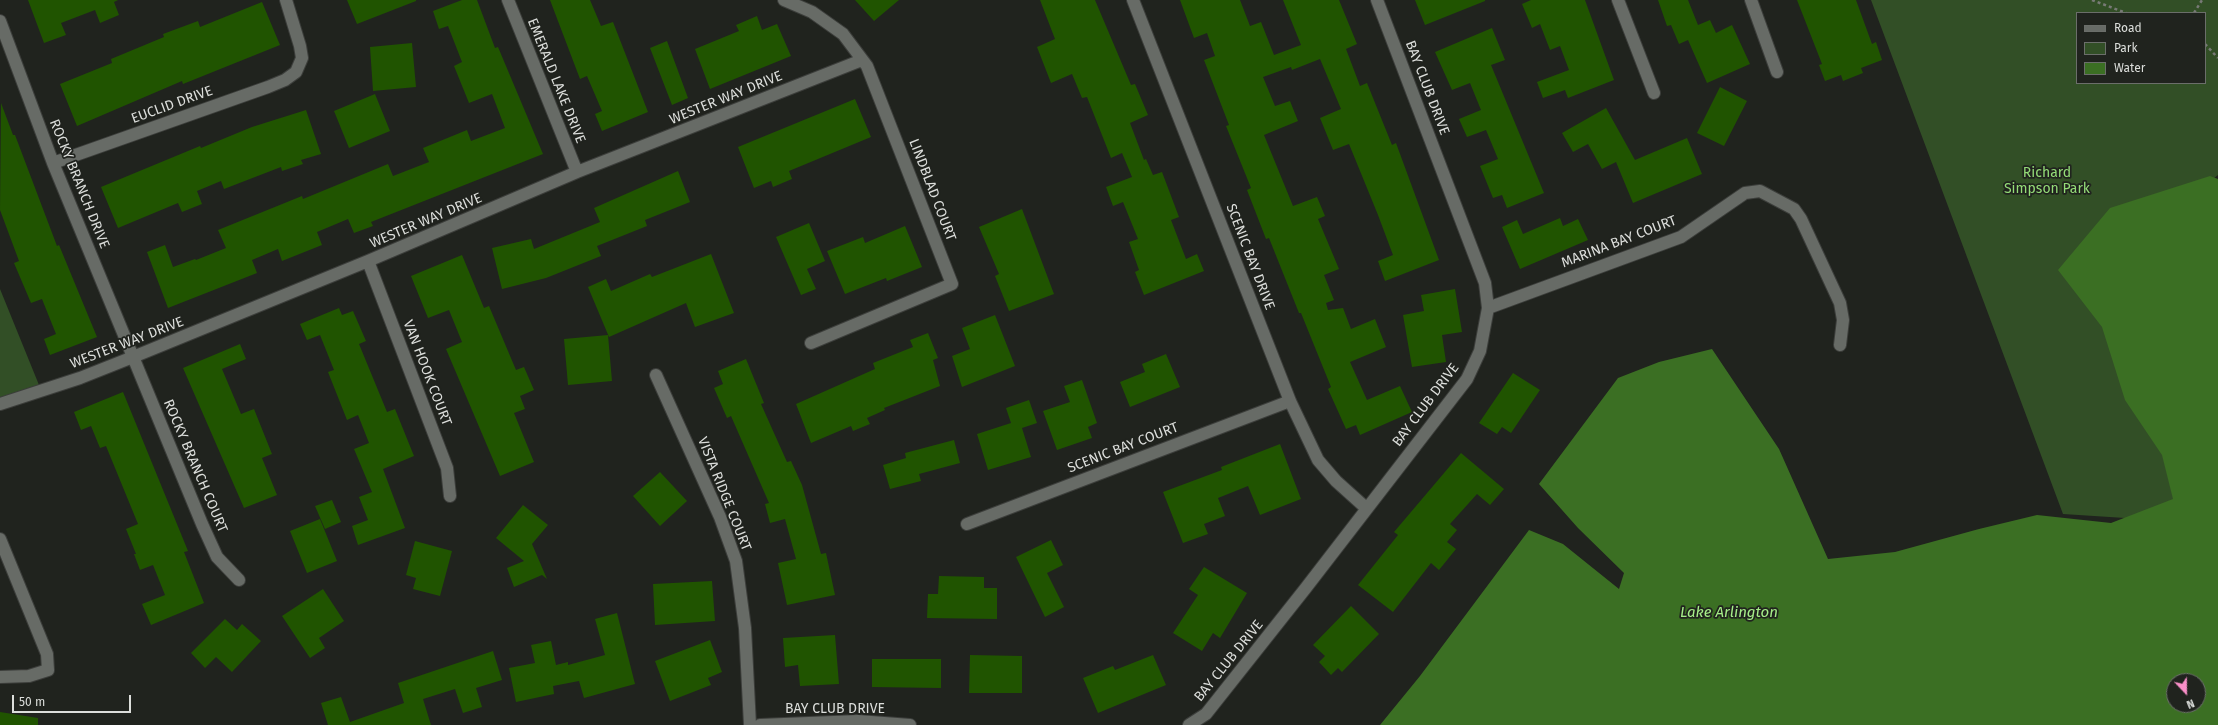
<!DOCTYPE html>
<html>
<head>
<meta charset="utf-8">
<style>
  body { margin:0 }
  #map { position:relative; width:2218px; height:725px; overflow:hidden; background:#20231e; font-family:"Fira Sans",sans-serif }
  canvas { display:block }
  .legend { position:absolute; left:2076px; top:12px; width:130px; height:72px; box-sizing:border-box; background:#20231e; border:1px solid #6b6e6a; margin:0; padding:5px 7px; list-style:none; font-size:12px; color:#dcdedb }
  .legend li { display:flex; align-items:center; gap:8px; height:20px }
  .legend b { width:20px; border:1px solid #6b6e6a }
  .north { position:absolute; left:2166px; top:673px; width:40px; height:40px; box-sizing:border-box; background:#20231e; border:1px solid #6b6e6a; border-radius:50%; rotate:158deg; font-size:11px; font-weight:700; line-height:16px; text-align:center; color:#dcdedb }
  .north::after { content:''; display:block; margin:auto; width:14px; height:18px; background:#f98fc8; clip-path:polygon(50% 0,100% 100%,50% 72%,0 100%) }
  .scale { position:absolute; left:12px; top:695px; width:119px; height:18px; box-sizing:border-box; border:2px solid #dcdedb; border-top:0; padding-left:5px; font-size:12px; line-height:14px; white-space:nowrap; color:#dcdedb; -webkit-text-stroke:3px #20231e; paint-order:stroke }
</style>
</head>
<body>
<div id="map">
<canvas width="2218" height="725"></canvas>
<ul class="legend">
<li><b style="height:5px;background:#676b66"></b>Road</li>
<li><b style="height:11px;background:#324f26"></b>Park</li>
<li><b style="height:11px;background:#3b6f23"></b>Water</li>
</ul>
<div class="north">N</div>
<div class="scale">50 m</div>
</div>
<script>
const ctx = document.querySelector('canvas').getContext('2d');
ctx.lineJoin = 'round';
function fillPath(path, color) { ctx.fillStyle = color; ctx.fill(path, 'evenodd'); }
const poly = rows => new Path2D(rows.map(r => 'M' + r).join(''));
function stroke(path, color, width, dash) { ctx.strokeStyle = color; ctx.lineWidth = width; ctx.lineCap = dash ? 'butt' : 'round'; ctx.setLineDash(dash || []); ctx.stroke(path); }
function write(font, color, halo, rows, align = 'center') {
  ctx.font = font + ' "Fira Sans",sans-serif'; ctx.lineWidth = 3.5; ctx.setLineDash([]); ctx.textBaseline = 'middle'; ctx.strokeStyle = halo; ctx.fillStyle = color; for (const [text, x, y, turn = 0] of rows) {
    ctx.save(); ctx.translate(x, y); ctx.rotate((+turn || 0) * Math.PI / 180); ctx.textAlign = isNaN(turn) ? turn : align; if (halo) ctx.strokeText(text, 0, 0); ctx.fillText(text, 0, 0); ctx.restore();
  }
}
fillPath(poly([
  [1871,0,2218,0,2218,175,2094,274,2218,524,2063,514],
  [2077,13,2205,13,2205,83,2077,83],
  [0,289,39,385,0,399]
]), '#324f26');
fillPath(poly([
  [2210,176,2218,179,2218,725,1380,725,1420,676,1529,530,1563,544,1619,589,1624,573,1578,528,1539,484,1618,378,1659,362,1712,349,1779,449,1828,559,1895,552,1979,529,2037,515,2111,523,2173,499,2162,455,2125,400,2102,327,2058,270,2110,208],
  [2174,681,2198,681,2198,705,2174,705]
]), '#3b6f23');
fillPath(poly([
  [28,0,118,0,114,2,119,15,100,23,95,10,61,23,66,35,44,43],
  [347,0,416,0,416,1,357,24],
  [462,0,477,0,495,48,498,47,543,154,371,222,373,226,354,233,348,219,317,232,322,245,282,261,278,249,252,260,257,273,168,308,147,252,165,245,173,267,195,259,196,260,226,248,218,230,302,196,303,199,388,164,393,176,429,162,423,148,467,130,471,141,505,128,492,94,469,103,454,66,462,62,448,26,439,29,433,11],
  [550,0,590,0,601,26,613,22,648,112,602,131,595,114,602,111,587,76,580,79],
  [855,0,899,0,874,21],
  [1040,0,1095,0,1131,85,1135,84,1148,115,1130,123,1144,160,1146,159,1153,175,1162,172,1179,217,1171,220,1186,259,1197,254,1204,271,1144,295,1135,272,1139,270,1129,242,1138,239,1123,202,1113,206,1106,187,1132,177,1122,153,1111,158,1087,97,1082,98,1072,74,1051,83,1037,47,1055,39],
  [1180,0,1240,0,1250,26,1261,22,1274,55,1301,45,1283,0,1339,0,1357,44,1346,49,1360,86,1367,83,1392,145,1396,143,1439,260,1385,281,1378,261,1393,255,1378,215,1349,144,1333,150,1320,118,1341,109,1320,59,1292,70,1291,67,1263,77,1275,106,1290,101,1298,121,1264,135,1293,206,1317,197,1325,216,1318,219,1339,269,1324,275,1334,300,1326,303,1328,310,1343,308,1351,329,1375,319,1386,347,1350,362,1367,400,1400,386,1412,412,1360,435,1356,425,1346,429,1328,389,1331,387,1301,313,1299,313,1269,238,1266,239,1247,190,1251,188,1226,126,1229,125,1204,60,1215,56,1207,33,1194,38],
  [1415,0,1485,0,1485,1,1425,25],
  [1531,0,1585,0,1614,80,1568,98,1565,90,1543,98,1537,82,1569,70,1560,46,1550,50,1540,24,1532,28,1522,4],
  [1658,0,1688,0,1698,25,1710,20,1716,33,1732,25,1750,64,1707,83,1688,40,1679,44,1671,25,1667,26],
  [1797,0,1856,0,1872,44,1876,42,1882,60,1861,68,1863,73,1843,81,1841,75,1825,81,1819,65,1822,64],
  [262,2,280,45,183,84,182,81,77,126,60,84,112,63,111,59,164,37,163,34,198,21,200,27],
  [757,16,762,30,777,24,791,56,710,89,695,49,739,31,736,25],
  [1492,28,1505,60,1491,65,1544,193,1507,208,1502,195,1493,198,1480,166,1498,159,1486,130,1467,137,1459,119,1481,110,1470,83,1452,90,1435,52],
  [667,41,688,98,672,105,650,48],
  [412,43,416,87,373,91,370,47],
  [1720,87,1747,101,1724,146,1697,133],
  [375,94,390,131,349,148,334,111],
  [855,99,871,137,789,171,792,179,773,187,771,181,754,188,738,147],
  [1,103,13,135,15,135,57,246,59,245,97,337,50,355,44,339,56,334,42,299,31,303,14,263,19,261,0,210],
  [1606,108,1635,160,1687,138,1702,174,1633,203,1616,162,1602,169,1588,144,1573,152,1562,133],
  [306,110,321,154,301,160,303,164,282,171,281,167,224,189,221,181,197,191,202,204,182,212,178,203,118,228,101,187,200,146,201,148,252,127],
  [678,171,690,202,645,220,647,226,597,246,601,256,546,278,502,289,492,248,531,239,534,249,600,222,594,208],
  [1022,209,1054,294,1009,311,995,276,999,274,979,227],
  [1560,218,1563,226,1578,219,1588,240,1520,269,1502,227,1517,220,1523,234],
  [809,223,825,261,807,269,816,289,801,295,776,237],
  [905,226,922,267,887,281,886,278,845,294,827,251,863,237,865,243],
  [711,254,734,313,695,327,686,303,609,337,588,287,606,279,611,291,650,274,652,277],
  [462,255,484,308,489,306,516,370,524,367,534,390,520,396,525,409,514,413,534,462,500,476,446,349,462,342,449,310,428,318,411,276],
  [1455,289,1462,332,1442,335,1446,362,1412,367,1403,315,1424,311,1421,295],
  [339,308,342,315,353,311,366,341,359,344,387,412,395,409,414,456,383,469,405,528,358,545,352,526,368,520,359,497,372,492,354,449,369,443,358,415,347,420,328,372,334,370,320,335,307,340,300,324],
  [995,315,1015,366,962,387,952,356,970,349,962,328],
  [928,333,938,358,933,360,940,386,884,408,885,410,867,418,870,424,853,431,851,426,811,443,796,404,875,369,873,363,913,347,910,340],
  [608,335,612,381,568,385,564,339],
  [240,344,246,359,222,369,241,414,254,409,272,454,262,458,277,495,244,508,183,368],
  [1166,354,1180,387,1130,407,1120,382,1145,372,1142,364],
  [746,359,764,403,761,404,787,462,791,461,802,485,821,554,826,553,835,595,787,605,778,563,796,559,785,519,770,523,765,504,769,503,731,416,727,418,714,388,723,384,718,371],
  [1513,373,1540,390,1511,433,1502,427,1497,434,1479,423],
  [1082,380,1097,423,1088,427,1092,438,1057,450,1043,411,1070,402,1064,386],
  [123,392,188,551,184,552,204,603,151,625,142,604,165,595,153,565,140,570,134,554,136,554,126,529,138,524,106,446,100,448,91,426,81,430,74,412],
  [1029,400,1037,423,1022,428,1031,457,988,470,977,434,1011,423,1006,408],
  [954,440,960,463,919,474,921,481,890,489,883,465,906,458,905,453],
  [1280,444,1301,499,1260,515,1248,486,1218,498,1225,516,1204,524,1208,534,1183,543,1163,492,1222,470,1221,467],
  [1461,453,1504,489,1490,505,1477,494,1450,524,1457,530,1447,542,1456,549,1439,570,1431,563,1393,612,1358,585,1398,535,1394,532],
  [660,472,687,501,660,526,633,496],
  [332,500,341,522,325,529,315,506],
  [523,505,548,525,532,544,547,579,542,575,514,587,507,568,524,561,496,538],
  [320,519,337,561,307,573,290,531],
  [1051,540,1063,565,1047,573,1064,607,1045,617,1016,557],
  [415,541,452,551,440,596,413,589,416,578,406,575],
  [1204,567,1247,593,1220,638,1213,633,1202,651,1173,633,1198,595,1189,589],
  [939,576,984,577,984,588,997,588,997,619,927,618,928,594,938,594],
  [712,581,715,621,655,625,653,584],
  [323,589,344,621,319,638,325,648,310,658,282,616],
  [1351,606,1379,634,1342,672,1338,668,1331,675,1319,662,1325,656,1313,645],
  [617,613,635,684,584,698,579,681,553,686,554,694,516,702,509,668,535,663,531,645,551,641,556,665,568,662,568,665,605,655,595,619],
  [225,619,237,630,242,624,261,641,232,672,216,657,205,668,191,653],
  [835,635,839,684,800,686,798,665,785,667,783,638],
  [710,640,722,672,708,678,711,685,670,701,655,661],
  [493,651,502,680,476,688,482,707,463,713,455,689,423,699,431,725,328,725,321,703,341,697,350,722,404,703,398,683],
  [970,655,1022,656,1022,693,969,693],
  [1153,655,1166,685,1098,713,1083,678,1113,666,1115,670],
  [872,659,941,659,941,688,872,687],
  [0,712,38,718,38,725,0,725]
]), '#205400');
const minor = poly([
  [508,0,577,172],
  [784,0,812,12,843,34,867,66,952,284,811,343],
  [1133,0,1290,401,1318,460,1336,481,1366,508],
  [1618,0,1654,93],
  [1751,0,1777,72],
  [0,21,53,163,202,524,217,557,239,580],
  [53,163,268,87,285,80,296,72,302,58,300,46,286,0],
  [368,261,447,468,450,496],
  [1488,308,1681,237,1745,193,1760,191,1794,209,1801,219,1840,303,1843,320,1840,345],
  [656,375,720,517,736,561,745,628,750,725],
  [0,404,80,378,133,357,368,261,577,172,862,60],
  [967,524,1290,401],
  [0,539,47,654,48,670,29,676,0,677],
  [760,725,858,721,910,725],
  [1189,725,1206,714,1305,589,1467,379,1480,351,1488,308,1485,283,1377,0]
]);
stroke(minor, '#3c3e3b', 14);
stroke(poly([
  [2092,0,2126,13],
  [2194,13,2202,0],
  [2205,44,2218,58]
]), '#787a76', 2.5, [3, 3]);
stroke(minor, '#676b66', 12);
write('14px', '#dcdedb', '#20231e', [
  ["EMERALD LAKE DRIVE",556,81,68],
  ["BAY CLUB DRIVE",1427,88,69],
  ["WESTER WAY DRIVE",726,98,-22],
  ["EUCLID DRIVE",172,105,-20],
  ["ROCKY BRANCH DRIVE",79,184,68],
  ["LINDBLAD COURT",932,190,69],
  ["WESTER WAY DRIVE",426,221,-23],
  ["MARINA BAY COURT",1619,242,-21],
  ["SCENIC BAY DRIVE",1250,257,69],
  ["WESTER WAY DRIVE",127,343,-21],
  ["VAN HOOK COURT",427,373,69],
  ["BAY CLUB DRIVE",1426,405,-53],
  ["SCENIC BAY COURT",1123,448,-21],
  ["ROCKY BRANCH COURT",195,466,67],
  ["VISTA RIDGE COURT",724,494,68],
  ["BAY CLUB DRIVE",1229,661,-51],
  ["BAY CLUB DRIVE",835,709]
]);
write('14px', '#94dc78', '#20231e', [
  ["Richard",2047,173],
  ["Simpson Park",2047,189]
]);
write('italic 15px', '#a6ee89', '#20231e', [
  ["Lake Arlington",1729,613]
]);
</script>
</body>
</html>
